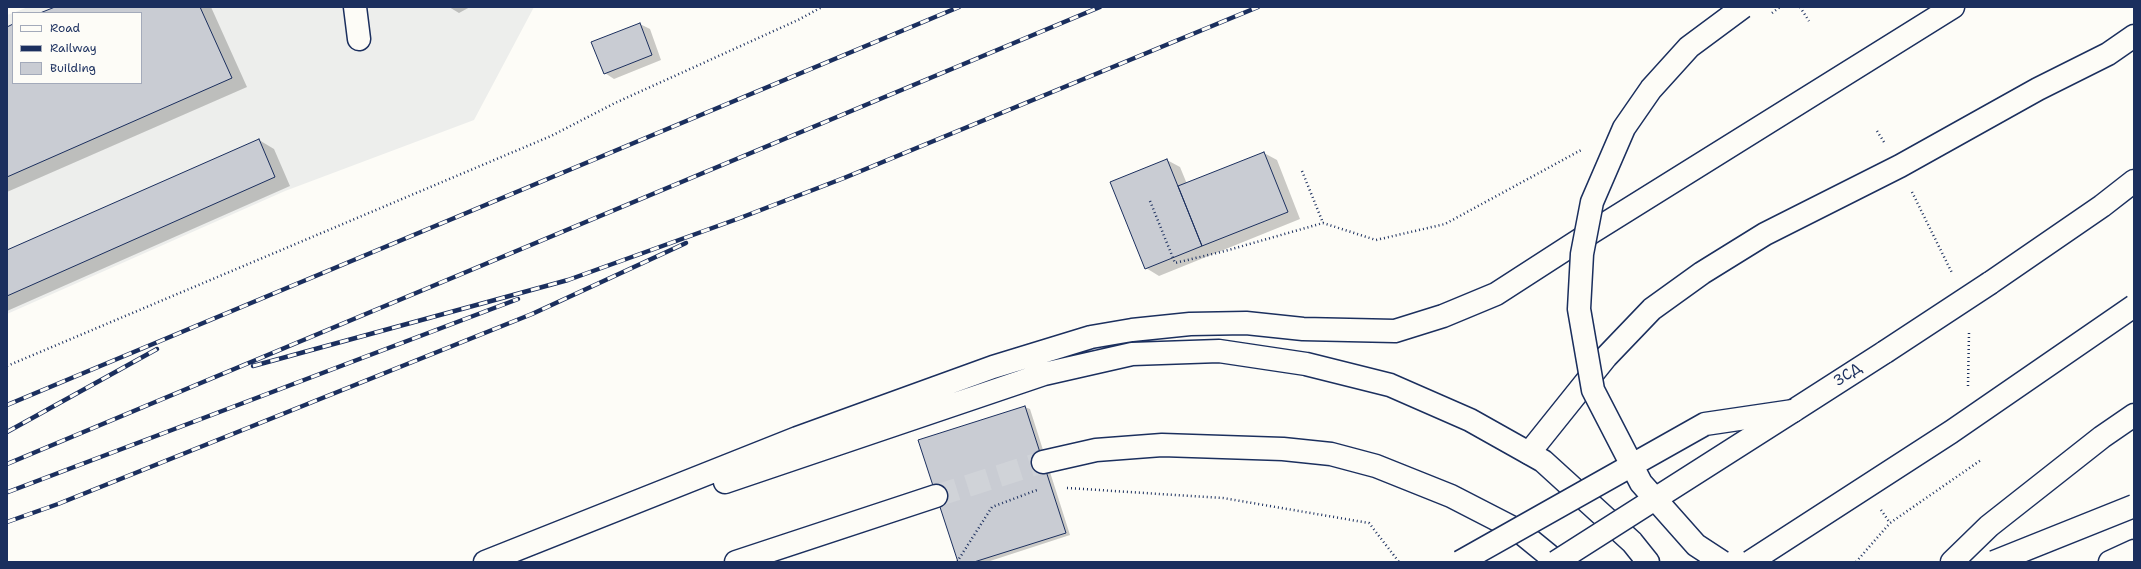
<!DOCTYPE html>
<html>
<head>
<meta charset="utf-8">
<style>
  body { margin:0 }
  #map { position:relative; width:2141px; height:569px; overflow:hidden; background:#fdfcf7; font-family:"Shantell Sans",sans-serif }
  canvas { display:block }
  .frame { position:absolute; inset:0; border:8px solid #1b2f5e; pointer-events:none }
  .legend { position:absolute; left:12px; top:12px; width:130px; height:72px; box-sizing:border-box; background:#fdfcf7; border:1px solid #a3aaba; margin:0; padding:5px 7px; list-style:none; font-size:12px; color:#1b2f5e }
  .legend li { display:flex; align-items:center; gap:8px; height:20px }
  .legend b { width:20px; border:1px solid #a3aaba }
</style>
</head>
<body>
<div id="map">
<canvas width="2141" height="569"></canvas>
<div class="frame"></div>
<ul class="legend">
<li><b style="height:5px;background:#fdfcf7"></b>Road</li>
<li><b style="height:5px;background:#1b2f5e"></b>Railway</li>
<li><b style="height:11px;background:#c9ccd3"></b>Building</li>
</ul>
</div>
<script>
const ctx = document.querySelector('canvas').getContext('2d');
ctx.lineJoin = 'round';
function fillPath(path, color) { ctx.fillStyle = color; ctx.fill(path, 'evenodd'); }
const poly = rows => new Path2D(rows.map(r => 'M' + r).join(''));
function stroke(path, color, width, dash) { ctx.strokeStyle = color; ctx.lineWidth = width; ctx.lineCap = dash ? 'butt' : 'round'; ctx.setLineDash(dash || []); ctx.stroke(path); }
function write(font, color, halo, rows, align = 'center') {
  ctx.font = font + ' "Shantell Sans",sans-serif'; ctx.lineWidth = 4; ctx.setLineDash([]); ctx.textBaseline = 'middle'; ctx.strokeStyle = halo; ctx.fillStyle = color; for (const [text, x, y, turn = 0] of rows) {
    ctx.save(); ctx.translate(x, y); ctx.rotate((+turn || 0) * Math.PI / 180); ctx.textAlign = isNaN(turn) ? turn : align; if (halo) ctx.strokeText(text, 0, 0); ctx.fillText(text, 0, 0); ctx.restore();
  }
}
fillPath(poly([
  [28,7,534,7,474,120,285,191,7,314,7,15,13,13,13,83,141,83,141,13,13,13]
]), '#edeeec');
fillPath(poly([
  [57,7,211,7,247,87,7,192,7,28,13,25,13,83,141,83,141,13,43,13],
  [449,7,470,7,459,13],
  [640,24,650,29,661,60,614,79,605,73],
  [259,140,274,149,290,186,7,311,7,252],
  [1264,153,1277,160,1300,219,1159,276,1146,268,1167,160,1180,167,1187,184],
  [1025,407,1030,409,1070,535,987,562,959,562]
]), '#0003');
const building = poly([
  [55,7,200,7,232,78,7,177,7,27,13,24,13,83,141,83,141,13,40,13,55,7],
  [640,23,652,55,604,74,591,42,640,23],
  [259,139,275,177,7,296,7,250,259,139],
  [1264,152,1288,212,1202,246,1178,186,1264,152],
  [1167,159,1202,246,1145,269,1110,182,1167,159],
  [1025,406,1066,533,974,562,958,562,918,440,1025,406]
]);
fillPath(building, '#c9ccd3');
stroke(building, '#1b2f5e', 1);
stroke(poly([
  [936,496,1043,462]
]), '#d0d3d8', 22, [22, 11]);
const minor = poly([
  [355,7,359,39],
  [1529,453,1606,357,1652,309,1702,273,1765,234,1900,166,2038,89,2108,54,2134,36]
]);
const major = poly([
  [1043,462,1096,450,1162,445,1283,449,1331,454,1376,466,1451,496,1519,531,1557,562],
  [725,482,1044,374,1132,354,1219,351,1306,364,1390,385,1470,420,1543,461,1632,542,1648,562],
  [485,562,797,438,993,367,1091,337,1132,330,1190,324,1246,323,1303,329,1395,331,1443,316,1496,294,1592,232,1953,7],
  [736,562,936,496],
  [1952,562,1989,526,2102,437,2134,415],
  [2110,562,2134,551]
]);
const highway = poly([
  [1990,283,2102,206,2134,181],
  [1793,411,1885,352]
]);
stroke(minor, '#1b2f5e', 25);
stroke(major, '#1b2f5e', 25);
stroke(highway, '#1b2f5e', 25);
stroke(poly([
  [1800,7,1809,21],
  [1772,13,1780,7],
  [1877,131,1884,142],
  [1302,171,1323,223],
  [1912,192,1952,273],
  [1150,201,1175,263,1225,251,1323,223,1376,240,1445,224,1583,149],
  [7,366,551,136,615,103,798,20,822,7],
  [1968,386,1969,333],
  [1067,488,1223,498,1369,523,1399,562],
  [1881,510,1890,523],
  [957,562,992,507,1037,490],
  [1856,562,1890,523,1981,460]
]), '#1b2f5e', 2.5, [1, 3]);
stroke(minor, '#fdfcf7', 22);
stroke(major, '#fdfcf7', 22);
stroke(highway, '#fdfcf7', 22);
const rail = poly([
  [253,366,568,280,740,218,844,178,1258,7],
  [7,405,959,7],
  [7,432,157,349],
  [7,464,1100,7],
  [8,492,518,299],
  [7,522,58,504,532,314,686,243]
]);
stroke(rail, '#1b2f5e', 4.5);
stroke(rail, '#fdfcf7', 3, [9]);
const majorBridge = poly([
  [1460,562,1705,424,1793,411],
  [1722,562,1696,545,1641,483,1593,390,1579,309,1582,254,1592,202,1624,128,1651,89,1689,47,1743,7],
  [1994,562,2134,506]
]);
const highwayBridge = poly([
  [1885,352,1990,283],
  [1556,562,1793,411],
  [1750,562,1951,432,2134,306]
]);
stroke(majorBridge, '#1b2f5e', 25, []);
stroke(highwayBridge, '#1b2f5e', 25, []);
stroke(majorBridge, '#fdfcf7', 22);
stroke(highwayBridge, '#fdfcf7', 22);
write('15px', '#1b2f5e', '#fdfcf7', [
  ["ЗСД",1848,375,-33]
]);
</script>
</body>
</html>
